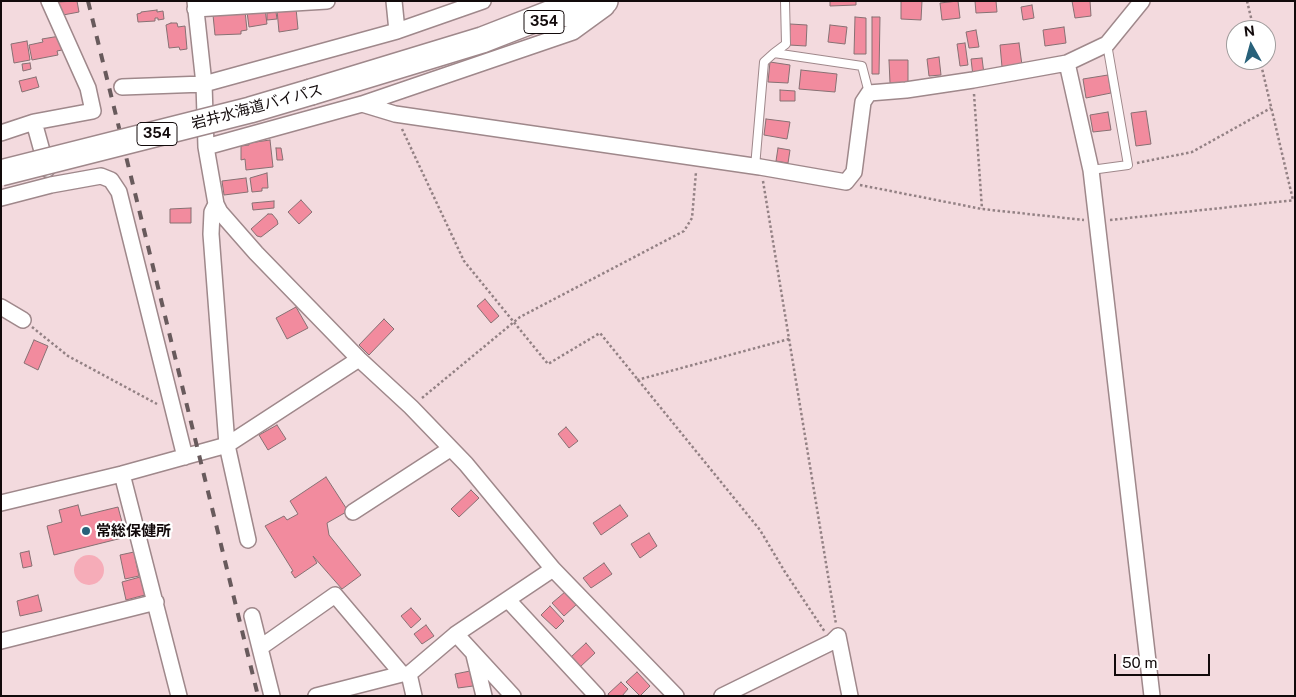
<!DOCTYPE html>
<html>
<head>
<meta charset="utf-8">
<style>
  body { margin:0 }
  #map { position:relative; width:1296px; height:697px; overflow:hidden; background:#f3dade; font-family:"Public Sans",sans-serif }
  canvas { display:block }
  .frame { position:absolute; inset:0; border:2px solid #120a0b; pointer-events:none }
  .north { position:absolute; left:1226px; top:20px; width:50px; height:50px; box-sizing:border-box; background:#fff; border:1px solid #a09d9d; border-radius:50%; rotate:353deg; font-size:14px; font-weight:700; line-height:20px; text-align:center; color:#120a0b }
  .north::after { content:''; display:block; margin:auto; width:18px; height:22px; background:#28617a; clip-path:polygon(50% 0,100% 100%,50% 72%,0 100%) }
  .scale { position:absolute; left:1114px; top:654px; width:96px; height:22px; box-sizing:border-box; border:2px solid #120a0b; border-top:0; padding-left:6px; font-size:15px; line-height:18px; white-space:nowrap; color:#120a0b; -webkit-text-stroke:4px #fff; paint-order:stroke }
</style>
</head>
<body>
<div id="map">
<canvas width="1296" height="697"></canvas>
<div class="frame"></div>
<div class="north">N</div>
<div class="scale">50 m</div>
</div>
<script>
const ctx = document.querySelector('canvas').getContext('2d');
ctx.lineJoin = 'round';
function fillPath(path, color) { ctx.fillStyle = color; ctx.fill(path, 'evenodd'); }
const poly = rows => new Path2D(rows.map(r => 'M' + r).join(''));
function stroke(path, color, width, dash) { ctx.strokeStyle = color; ctx.lineWidth = width; ctx.lineCap = dash ? 'butt' : 'round'; ctx.setLineDash(dash || []); ctx.stroke(path); }
function write(font, color, halo, rows, align = 'center') {
  ctx.font = font + ' "Public Sans","Noto Sans JP",sans-serif'; ctx.lineWidth = 4.5; ctx.setLineDash([]); ctx.textBaseline = 'middle'; ctx.strokeStyle = halo; ctx.fillStyle = color; for (const [text, x, y, turn = 0] of rows) {
    ctx.save(); ctx.translate(x, y); ctx.rotate((+turn || 0) * Math.PI / 180); ctx.textAlign = isNaN(turn) ? turn : align; if (halo) ctx.strokeText(text, 0, 0); ctx.fillText(text, 0, 0); ctx.restore();
  }
}
fillPath(poly([
  '74 570a15 15 0 1 1 30 0a15 15 0 1 1-30 0Z'
]), '#f6acb8');
const building = poly([
  [77,1,79,12,63,15,63,13,59,14,57,2,77,1],
  [830,1,856,1,856,5,830,6,830,1],
  [901,1,922,1,921,20,901,19,901,1],
  [958,1,960,18,942,20,940,3,958,1],
  [975,1,996,1,997,12,976,13,975,1],
  [1072,1,1090,1,1091,16,1075,18,1072,1],
  [1032,5,1034,18,1023,20,1021,7,1032,5],
  [296,8,298,29,279,32,277,10,296,8],
  [265,9,267,24,249,27,247,12,265,9],
  [157,10,157,12,163,11,164,19,158,20,158,18,155,18,155,21,138,22,137,14,141,13,141,12,157,10],
  [245,11,247,30,241,31,241,34,215,35,213,15,245,11],
  [276,12,277,19,267,20,267,13,276,12],
  [855,17,866,18,866,54,854,54,855,17],
  [872,17,880,17,879,74,872,74,872,17],
  [171,23,177,23,178,27,185,26,187,49,180,50,179,47,169,48,166,25,171,23],
  [790,24,807,25,806,46,789,45,790,24],
  [830,25,847,27,845,44,828,42,830,25],
  [1064,27,1066,43,1045,46,1043,30,1064,27],
  [976,30,979,47,969,48,966,32,976,30],
  [60,36,62,50,57,51,58,55,32,60,29,45,43,42,42,39,60,36],
  [27,41,30,60,14,63,11,44,27,41],
  [965,43,968,65,960,66,957,44,965,43],
  [1019,43,1022,65,1002,67,1000,45,1019,43],
  [939,57,941,75,929,76,927,59,939,57],
  [982,58,984,74,973,76,971,59,982,58],
  [889,60,908,60,908,83,890,83,889,60],
  [770,62,790,65,788,83,768,82,770,62],
  [30,63,31,69,23,71,22,64,30,63],
  [801,70,837,74,835,92,799,89,801,70],
  [1108,75,1111,93,1086,98,1083,79,1108,75],
  [36,77,39,87,22,92,19,81,36,77],
  [780,90,795,91,795,101,780,101,780,90],
  [1146,111,1151,144,1136,146,1131,113,1146,111],
  [1108,112,1111,130,1093,132,1090,115,1108,112],
  [766,119,790,122,787,139,764,135,766,119],
  [270,140,273,167,246,170,245,159,241,160,241,146,249,145,249,143,270,140],
  [276,148,281,148,283,160,277,160,276,148],
  [778,148,790,150,788,163,776,161,778,148],
  [267,173,268,188,262,188,262,191,252,192,250,178,267,173],
  [246,178,248,192,224,195,222,181,246,178],
  [301,200,312,212,299,224,288,212,301,200],
  [274,201,274,208,253,210,252,203,274,201],
  [191,208,191,223,170,223,170,209,191,208],
  [268,214,272,214,277,220,278,224,261,237,257,236,251,229,268,214],
  [485,299,499,316,491,323,477,306,485,299],
  [296,307,308,328,287,339,276,318,296,307],
  [384,319,394,329,369,355,359,345,384,319],
  [34,340,48,346,38,370,24,363,34,340],
  [277,425,286,439,268,450,259,435,277,425],
  [566,427,578,441,569,448,558,434,566,427],
  [326,477,348,511,327,523,329,535,361,575,342,589,313,556,317,563,295,578,291,572,293,571,265,526,284,516,287,520,298,514,290,501,326,477],
  [471,490,479,498,459,517,451,509,471,490],
  [78,505,81,516,118,507,126,537,54,555,47,526,62,522,59,510,78,505],
  [620,505,628,516,601,535,593,523,620,505],
  [649,533,657,546,640,558,631,544,649,533],
  [29,551,32,566,23,568,20,553,29,551],
  [134,552,139,576,125,579,120,555,134,552],
  [604,563,612,574,591,588,583,578,604,563],
  [140,577,145,595,126,600,122,582,140,577],
  [565,592,577,604,564,616,552,603,565,592],
  [38,595,42,611,20,616,17,601,38,595],
  [550,606,564,621,556,629,541,615,550,606],
  [411,608,421,619,411,628,401,616,411,608],
  [426,625,434,636,422,644,414,634,426,625],
  [586,643,595,653,580,667,571,657,586,643],
  [470,671,473,686,458,688,455,674,470,671],
  [637,672,650,686,640,696,626,682,637,672],
  [621,682,628,689,622,696,609,696,608,694,621,682]
]);
fillPath(building, '#f28b9e');
stroke(building, '#877073', 1);
const service = poly([
  [774,53,786,44,785,1],
  [755,167,764,62,774,53,862,66,869,93],
  [1091,170,1128,165,1107,44]
]);
const minor = poly([
  [195,1,204,84,206,147,216,204,220,212,256,253,359,359,411,407,466,464,553,569,676,696],
  [394,1,397,31],
  [195,9,327,1],
  [1067,63,1091,170,1152,696],
  [122,87,204,84,397,31,483,1],
  [362,104,395,114,760,167,846,182,854,172,863,102,869,93,906,90,973,80,1067,63,1107,44,1142,1],
  [34,122,93,111,88,88,49,1],
  [1,133,34,122,47,169],
  [206,147,362,104,573,32,606,8],
  [1,198,51,185,101,176,111,180,119,192,185,457],
  [216,204,212,212,211,234,227,445,248,540],
  [1,307,23,320],
  [122,474,179,696],
  [1,503,122,474,227,445,359,359],
  [353,512,450,449],
  [508,600,597,696],
  [252,616,272,696],
  [456,634,513,696],
  [838,636,850,696],
  [1,641,156,602],
  [261,647,335,595,402,674],
  [474,655,484,696],
  [409,674,414,696],
  [316,696,402,674,409,674,456,634,553,569],
  [722,696,832,642,838,636]
]);
const trunk = poly([
  [568,14,605,1],
  [311,92,482,40,582,1]
]);
stroke(service, '#9f888b', 10);
stroke(minor, '#9f888b', 18);
stroke(trunk, '#9f888b', 28);
stroke(poly([
  [1247,1,1254,30],
  [1260,60,1293,200],
  [974,94,982,209],
  [402,129,464,261,548,364,600,333,760,530,785,572,825,632],
  [1137,163,1192,152,1271,108],
  [763,181,836,624],
  [860,185,982,209,1084,220],
  [1110,220,1295,200],
  [32,327,68,356,157,404],
  [637,380,789,339],
  [422,398,520,317,684,231,692,218,696,172]
]), '#938184', 2.5, [2.5, 2.5]);
stroke(service, '#fff', 8);
stroke(minor, '#fff', 15);
stroke(trunk, '#fff', 25);
stroke(poly([
  [88,1,258,696]
]), '#685a5c', 4, [9, 9]);
const trunkBridge = poly([
  [1,173,250,110,311,92]
]);
stroke(trunkBridge, '#9f888b', 28, []);
stroke(trunkBridge, '#fff', 25);
for (const [x, y, r, color] of [
  [86,531,5,"#28617a"]
]) { const dot = new Path2D(); dot.arc(x, y, r, 0, 2 * Math.PI); ctx.fillStyle = color; ctx.fill(dot); stroke(dot, '#fff', 2); }
for (const [x, y, w] of [
  [544,22,40],
  [157,134,40]
]) { const box = new Path2D(); box.roundRect(x - w / 2, y - 11.5, w, 23, 4); ctx.fillStyle = '#fff'; ctx.fill(box); stroke(box, '#120a0b', 1); }
write('bold 14px', '#120a0b', null, [
  ["354",544,22],
  ["354",157,134]
]);
write('15px', '#120a0b', '#fff', [
  ["岩井水海道バイパス",257,107,-15]
]);
write('bold 15px', '#120a0b', '#fff', [
  ["常総保健所",96,531]
], 'left');
</script>
</body>
</html>
